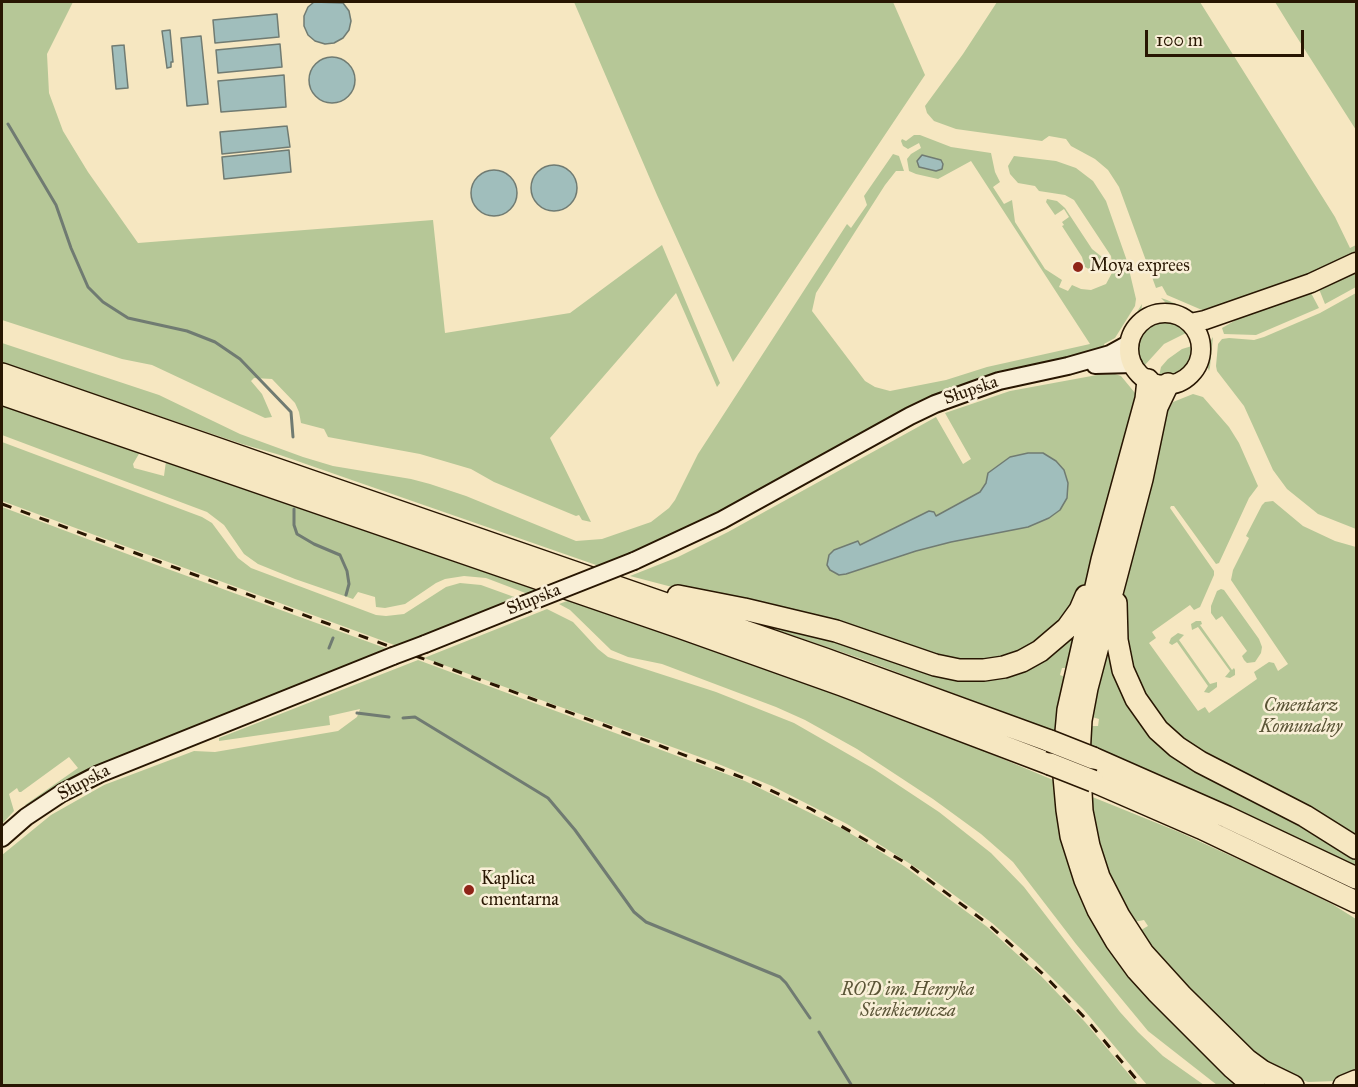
<!DOCTYPE html>
<html>
<head>
<meta charset="utf-8">
<style>
  body { margin:0 }
  #map { position:relative; width:1358px; height:1087px; overflow:hidden; background:#f6e7c1; font-family:"IM FELL Great Primer",serif }
  canvas { display:block }
  .frame { position:absolute; inset:0; border:3px solid #281602; pointer-events:none }
  .scale { position:absolute; left:1145px; top:30px; width:159px; height:27px; box-sizing:border-box; border:3px solid #281602; border-top:0; padding-left:8px; font-size:18px; line-height:21px; white-space:nowrap; color:#281602; -webkit-text-stroke:4px #f9efd7; paint-order:stroke }
</style>
</head>
<body>
<div id="map">
<canvas width="1358" height="1087"></canvas>
<div class="frame"></div>
<div class="scale">100 m</div>
</div>
<script>
const ctx = document.querySelector('canvas').getContext('2d');
ctx.lineJoin = 'round';
function fillPath(path, color) { ctx.fillStyle = color; ctx.fill(path, 'evenodd'); }
const poly = rows => new Path2D(rows.map(r => 'M' + r).join(''));
function stroke(path, color, width, dash) { ctx.strokeStyle = color; ctx.lineWidth = width; ctx.lineCap = dash ? 'butt' : 'round'; ctx.setLineDash(dash || []); ctx.stroke(path); }
function write(font, color, halo, rows, align = 'center') {
  ctx.font = font + ' "IM FELL Great Primer",serif'; ctx.lineWidth = 5; ctx.setLineDash([]); ctx.textBaseline = 'middle'; ctx.strokeStyle = halo; ctx.fillStyle = color; for (const [text, x, y, turn = 0] of rows) {
    ctx.save(); ctx.translate(x, y); ctx.rotate((+turn || 0) * Math.PI / 180); ctx.textAlign = isNaN(turn) ? turn : align; if (halo) ctx.strokeText(text, 0, 0); ctx.fillText(text, 0, 0); ctx.restore();
  }
}
fillPath(poly([
  [2,2,73,2,47,54,49,93,63,131,88,172,138,243,433,220,445,333,570,313,662,245,720,383,717,387,676,293,550,438,591,522,582,520,579,515,576,516,494,482,471,469,420,454,328,437,324,429,301,423,299,412,295,403,272,379,254,378,251,381,262,394,272,417,265,418,152,365,122,359,2,320],
  [574,2,893,2,925,75,733,362,657,195],
  [997,2,1200,2,1335,217,1350,248,1356,245,1356,256,1214,312,1211,307,1202,310,1167,295,1162,286,1156,288,1119,187,1108,170,1095,159,1071,146,1066,139,1049,136,1042,141,956,129,934,121,927,113,925,106,963,54],
  [1275,2,1356,2,1356,130,1291,28],
  [914,135,920,135,951,147,991,153,995,172,1000,182,993,187,1004,204,1012,200,1015,222,1045,269,1062,280,1059,287,1068,291,1072,285,1081,289,1091,290,1106,284,1113,271,1111,256,1074,200,1065,195,1039,191,1035,186,1018,183,1010,174,1008,166,1014,156,1056,161,1076,168,1093,181,1106,201,1127,261,1136,299,1135,306,1115,338,1104,344,1105,350,1017,371,668,538,599,566,280,455,242,444,2,363,2,343,159,395,240,434,303,457,333,466,411,479,430,484,466,496,576,541,602,539,651,522,669,508,675,500,698,454,847,224,851,228,867,205,864,196,893,154,899,156,904,171,896,171,885,185,816,293,812,311,865,381,875,387,890,391,946,380,987,367,1090,344,971,161,938,179,916,174,909,171,907,159,911,154,921,148,919,143,908,149,903,146,901,141,902,139,906,141],
  [1047,199,1057,201,1065,208,1092,249,1102,257,1103,262,1100,269,1094,272,1085,267,1082,257,1062,226,1064,225,1062,222,1069,217,1064,209,1055,215,1046,202],
  [1356,269,1356,287,1325,304,1319,289],
  [1307,291,1311,293,1319,308,1256,335,1224,334,1222,328,1250,312],
  [1356,293,1356,529,1318,514,1287,489,1273,470,1244,406,1217,371,1216,366,1218,344,1222,339,1229,338,1254,340,1264,337,1320,313],
  [1161,298,1167,300,1199,314,1191,316,1170,307],
  [1142,304,1141,314,1128,336,1118,342],
  [1166,320,1182,324,1188,332,1164,344,1144,366,1137,351,1140,335,1153,323],
  [1213,337,1210,367,1209,371,1204,358,1207,347],
  [1192,346,1194,347,1194,353,1186,369,1174,375,1159,376,1161,367,1168,359,1182,349],
  [1097,375,1115,374,1121,376,1135,393,1135,404,1091,570,1078,601,1033,649,971,665,630,576,678,557,728,532,936,417,963,464,971,459,945,413,1010,391],
  [1193,394,1203,397,1229,427,1239,443,1258,486,1249,498,1219,563,1216,564,1174,506,1171,506,1170,508,1214,571,1214,575,1200,607,1194,610,1190,605,1152,632,1156,638,1149,643,1198,711,1205,707,1209,713,1257,679,1254,672,1269,662,1274,663,1278,671,1288,664,1231,580,1233,570,1249,538,1246,536,1262,505,1265,502,1273,501,1303,526,1335,541,1356,547,1356,841,1200,756,1159,721,1130,670,1122,609,1126,578,1162,411,1167,412,1173,402],
  [2,404,140,452,133,464,134,468,164,476,166,461,537,590,528,594,486,578,464,576,445,579,436,583,405,604,385,608,376,607,375,597,358,592,353,599,295,579,258,564,244,554,224,525,207,512,2,435],
  [2,442,202,517,212,523,238,558,251,568,376,615,386,616,404,614,446,587,460,583,481,585,517,598,397,646,2,501],
  [2,507,154,564,388,649,28,806,25,805,78,768,69,757,21,792,19,792,17,788,9,794,14,811,2,824],
  [1221,589,1224,590,1259,639,1262,647,1261,653,1255,662,1247,663,1244,660,1242,656,1247,651,1222,616,1216,620,1211,613,1211,606,1217,591],
  [570,600,924,726,1058,782,1061,816,1243,1085,1217,1085,1148,1031,1076,944,1013,862,981,834,933,799,857,749,805,720,776,707,662,664,628,657,611,650,570,610,559,604],
  [547,609,573,622,598,649,608,657,716,692,794,723,874,769,939,812,991,853,1024,887,1120,1012,1138,1032,1163,1056,1204,1085,1147,1085,1084,1010,1036,962,992,923,923,872,847,824,772,786,711,761,424,658],
  [727,613,974,676,1085,614,1067,668,1062,668,1060,675,1065,677,1058,733,862,659],
  [1110,616,1135,707,1356,854,1356,866,1235,808,1085,744,1089,726,1098,726,1099,719,1092,717],
  [1196,621,1201,621,1202,624,1200,625,1232,670,1234,668,1235,670,1235,675,1230,678,1225,677,1230,671,1198,627,1192,630,1191,624],
  [1178,633,1184,635,1179,640,1210,684,1217,682,1217,687,1209,693,1204,692,1208,686,1177,642,1172,645,1169,643,1171,638],
  [418,660,745,781,843,829,904,866,986,926,1041,976,1085,1022,1138,1085,2,1085,2,855,51,815,104,785,194,751,215,752,338,731,357,717,360,709,329,716,330,725,219,741,219,738],
  [1085,794,1179,832,1279,878,1332,904,1356,919,1356,1074,1337,1081,1308,1082,1272,1070,1163,968,1141,930,1148,926,1144,920,1134,922,1109,885]
]), '#b6c797');
const water = poly([
  [314,2,343,3,349,11,351,21,349,30,343,38,334,43,325,44,315,41,308,35,304,26,304,16,308,7,314,2],
  [277,14,279,37,215,43,213,20,277,14],
  [170,30,173,62,171,62,171,67,167,68,162,31,170,30],
  [201,36,208,104,187,106,181,38,201,36],
  [280,44,282,67,218,73,216,50,280,44],
  [124,45,128,88,116,89,112,46,124,45],
  '309 80a23 23 0 1 1 46 0a23 23 0 1 1-46 0Z',
  [284,75,286,107,221,112,218,81,284,75],
  [287,126,290,147,222,154,220,132,287,126],
  [289,150,291,172,224,179,222,157,289,150],
  [922,155,941,160,943,164,942,169,936,171,919,167,917,161,922,155],
  '531 188a23 23 0 1 1 46 0a23 23 0 1 1-46 0Z',
  '471 193a23 23 0 1 1 46 0a23 23 0 1 1-46 0Z',
  [1028,453,1043,453,1056,461,1064,470,1068,483,1067,498,1060,510,1049,518,1028,527,951,542,916,551,846,574,839,575,830,570,827,565,829,555,834,550,858,541,860,545,929,511,934,512,936,516,980,492,986,483,988,473,1010,457,1028,453]
]);
fillPath(water, '#a0bebc');
stroke(water, '#707b72', 1.5);
stroke(poly([
  [8,124,56,205,71,248,88,287,103,302,128,318,187,331,215,342,240,359,291,412,293,437],
  [294,509,294,525,297,534,314,544,340,555,347,571,349,584,346,595],
  [329,648,333,638],
  [357,713,389,717],
  [403,718,415,717,548,798,575,830,634,912,646,922,780,977,786,983,810,1018],
  [819,1032,852,1086]
]), '#707b72', 3);
const secondary = poly([
  [1095,365,1133,364],
  [634,561,722,520,910,416,935,404,999,381,1068,366,1110,354,1130,343],
  [425,644,525,604],
  [2,838,26,817,62,793,99,774,393,656]
]);
const primary = poly([
  '1129 349a36 36 0 1 1 72 0a36 36 0 1 1-72 0Z',
  [1190,323,1205,320,1311,283,1356,262]
]);
const motorway = poly([
  [2,374,825,659,1050,741],
  [1148,380,1146,399,1102,560,1068,710,1063,765,1067,810,1071,836,1085,880,1098,910,1116,941,1137,970,1157,992,1233,1068,1254,1086],
  [1168,384,1157,407,1142,479,1087,688,1081,720,1079,756,1082,811,1089,846,1099,877,1119,916,1143,953,1182,996,1247,1060,1262,1071,1293,1086],
  [2,394,679,627,842,685,1050,764],
  [678,596,744,609,836,631,935,665,959,670,984,670,1004,667,1022,661,1040,651,1067,628,1080,610,1086,596],
  [1116,603,1117,640,1123,670,1136,699,1158,730,1177,747,1200,762,1305,816,1356,848],
  [1093,758,1227,817,1356,878],
  [1093,781,1201,828,1356,902],
  [1344,1086,1356,1081]
]);
stroke(secondary, '#281602', 20);
stroke(primary, '#281602', 21);
stroke(motorway, '#281602', 24);
stroke(secondary, '#f9efd7', 16);
stroke(primary, '#f6e7c1', 18);
stroke(motorway, '#f6e7c1', 21);
stroke(poly([
  [2,504,658,745,746,779,811,809,906,863,988,924,1043,974,1087,1020,1142,1086]
]), '#281602', 3, [10, 10]);
const secondaryBridge = poly([
  [525,604,634,561],
  [393,656,425,644]
]);
const motorwayBridge = poly([
  [1050,741,1093,758],
  [1050,764,1093,781]
]);
stroke(secondaryBridge, '#281602', 20, []);
stroke(motorwayBridge, '#281602', 24, []);
stroke(secondaryBridge, '#f9efd7', 16);
stroke(motorwayBridge, '#f6e7c1', 21);
for (const [x, y, r, color] of [
  [1078,267,6,"#8f2418"],
  [469,890,6,"#8f2418"]
]) { const dot = new Path2D(); dot.arc(x, y, r, 0, 2 * Math.PI); ctx.fillStyle = color; ctx.fill(dot); stroke(dot, '#f9efd7', 2); }
write('18px', '#281602', '#f9efd7', [
  ["Moya exprees",1090,267],
  ["Kaplica",481,880],
  ["cmentarna",481,901]
], 'left');
write('18px', '#281602', '#f9efd7', [
  ["Słupska",971,391,-19],
  ["Słupska",534,600,-22],
  ["Słupska",84,783,-28]
]);
write('italic 18px', '#5a5436', '#f9efd7', [
  ["Cmentarz",1301,707],
  ["Komunalny",1301,728],
  ["ROD im. Henryka",908,991],
  ["Sienkiewicza",908,1012]
]);
</script>
</body>
</html>
